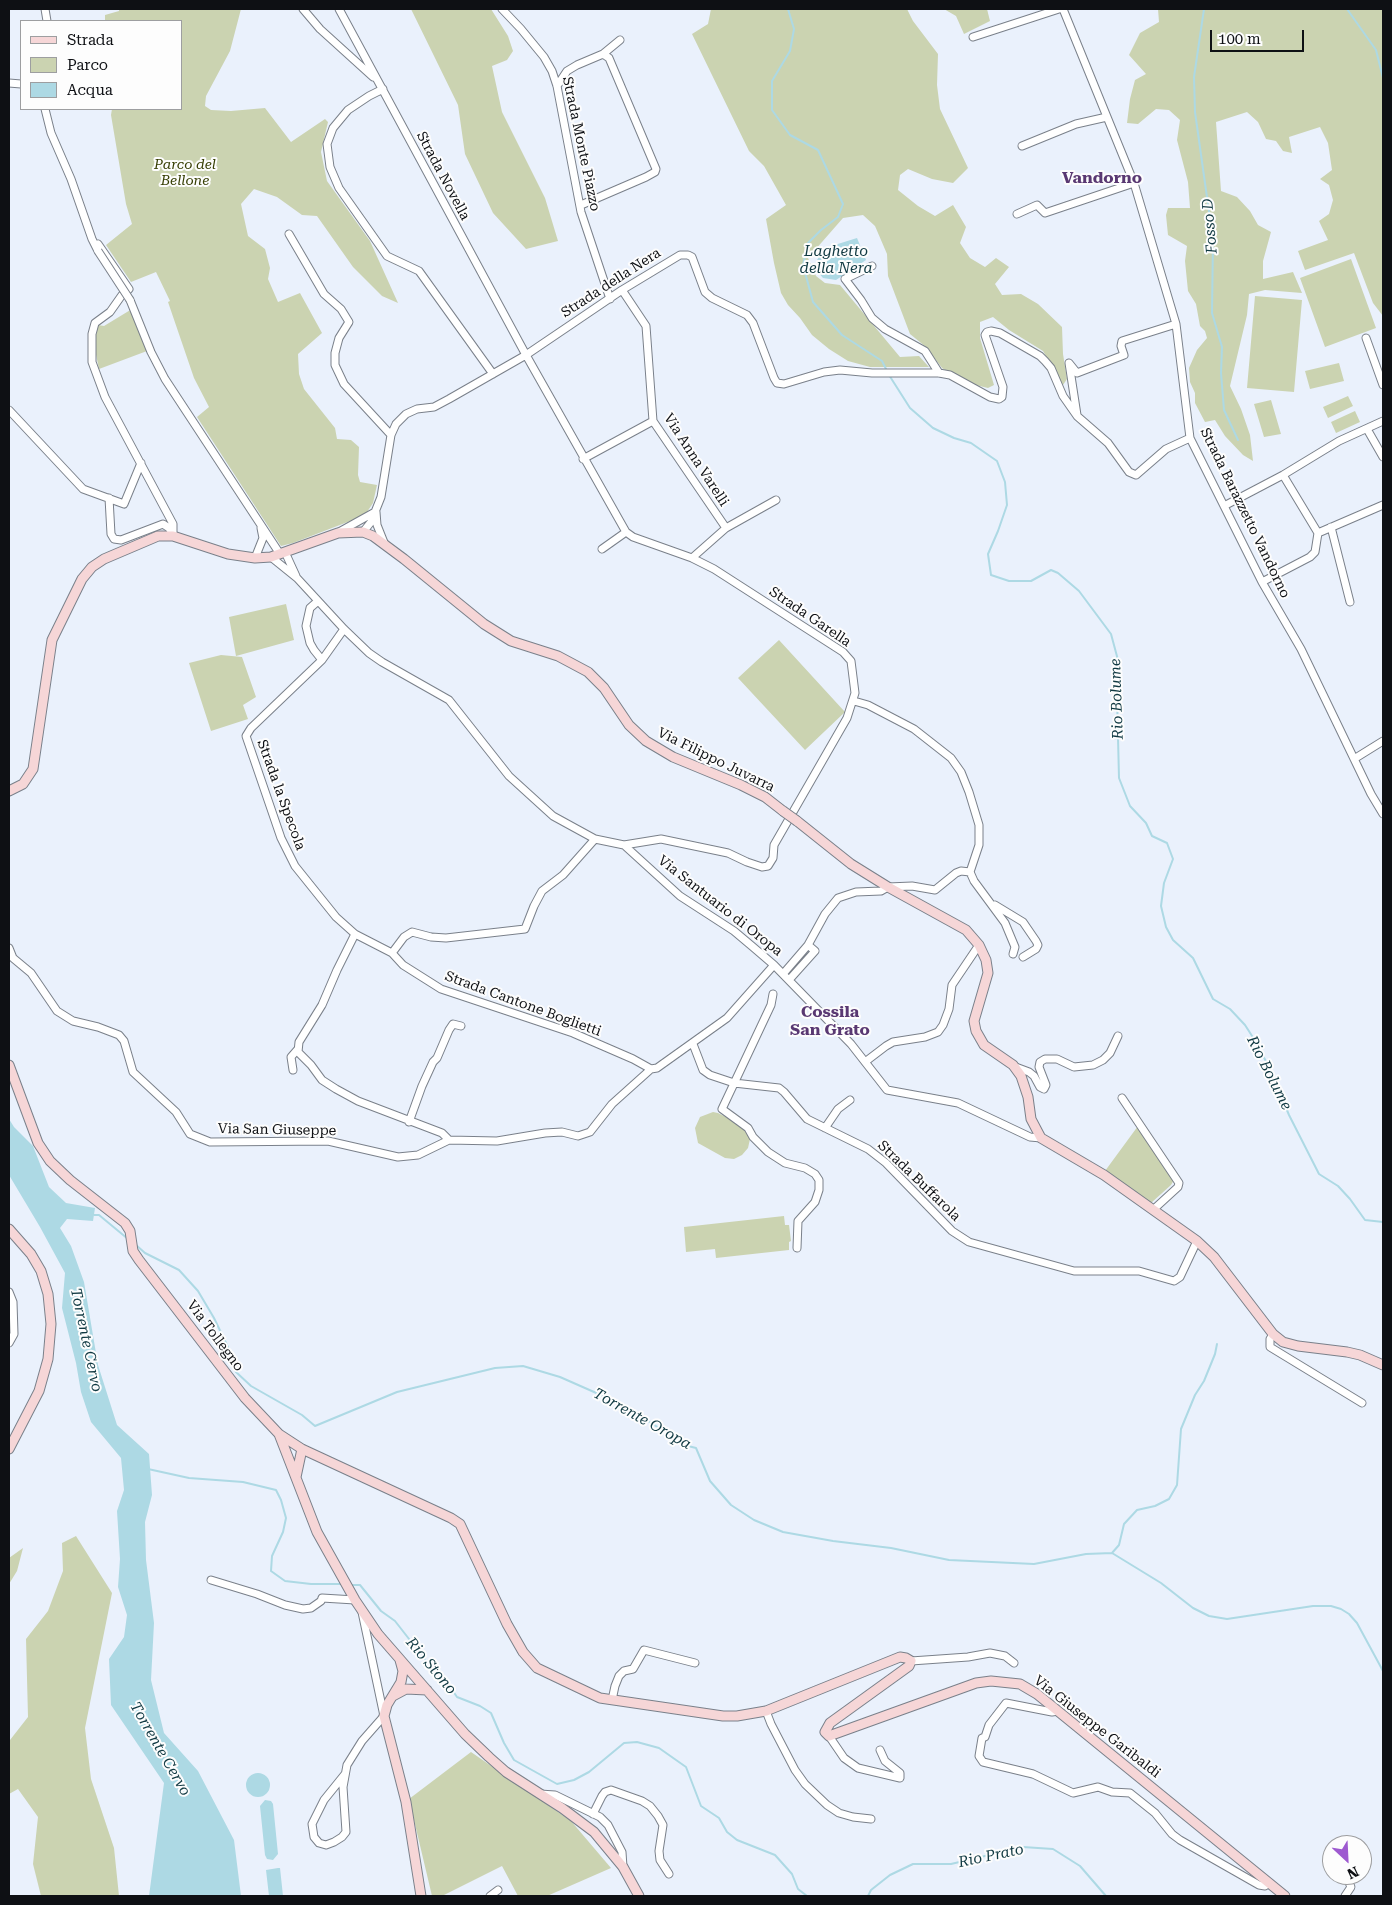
<!DOCTYPE html>
<html>
<head>
<meta charset="utf-8">
<style>
  body { margin:0 }
  #map { position:relative; width:1392px; height:1905px; overflow:hidden; background:#eaf1fc; font-family:"Roboto Serif",serif }
  canvas { display:block }
  .frame { position:absolute; inset:0; border:10px solid #0e1014; pointer-events:none }
  .legend { position:absolute; left:20px; top:20px; width:162px; height:90px; box-sizing:border-box; background:#fdfdfd; border:1px solid #9d9ea0; margin:0; padding:6px 9px; list-style:none; font-size:15px; color:#0e1014 }
  .legend li { display:flex; align-items:center; gap:10px; height:25px }
  .legend b { width:25px; border:1px solid #9d9ea0 }
  .north { position:absolute; left:1322px; top:1835px; width:50px; height:50px; box-sizing:border-box; background:#fdfdfd; border:1px solid #9d9ea0; border-radius:50%; rotate:155deg; font-size:14px; font-weight:700; line-height:20px; text-align:center; color:#0e1014 }
  .north::after { content:''; display:block; margin:auto; width:18px; height:22px; background:#9e5ad0; clip-path:polygon(50% 0,100% 100%,50% 72%,0 100%) }
  .scale { position:absolute; left:1210px; top:30px; width:94px; height:22px; box-sizing:border-box; border:2px solid #0e1014; border-top:0; padding-left:6px; font-size:15px; line-height:18px; white-space:nowrap; color:#0e1014; -webkit-text-stroke:4px #fdfdfd; paint-order:stroke }
</style>
</head>
<body>
<div id="map">
<canvas width="1392" height="1905"></canvas>
<div class="frame"></div>
<ul class="legend">
<li><b style="height:6px;background:#f6d6d7"></b>Strada</li>
<li><b style="height:14px;background:#cbd3b1"></b>Parco</li>
<li><b style="height:14px;background:#add9e4"></b>Acqua</li>
</ul>
<div class="north">N</div>
<div class="scale">100 m</div>
</div>
<script>
const ctx = document.querySelector('canvas').getContext('2d');
ctx.lineJoin = 'round';
function fillPath(path, color) { ctx.fillStyle = color; ctx.fill(path, 'evenodd'); }
const poly = rows => new Path2D(rows.map(r => 'M' + r).join(''));
function stroke(path, color, width, dash) { ctx.strokeStyle = color; ctx.lineWidth = width; ctx.lineCap = dash ? 'butt' : 'round'; ctx.setLineDash(dash || []); ctx.stroke(path); }
function write(font, color, halo, rows, align = 'center') {
  ctx.font = font + ' "Roboto Serif",serif'; ctx.lineWidth = 4; ctx.setLineDash([]); ctx.textBaseline = 'middle'; ctx.strokeStyle = halo; ctx.fillStyle = color; for (const [text, x, y, turn = 0] of rows) {
    ctx.save(); ctx.translate(x, y); ctx.rotate((+turn || 0) * Math.PI / 180); ctx.textAlign = isNaN(turn) ? turn : align; if (halo) ctx.strokeText(text, 0, 0); ctx.fillText(text, 0, 0); ctx.restore();
  }
}
fillPath(poly([
  [119,9,241,9,230,51,206,96,205,106,211,110,231,111,265,108,291,142,325,119,328,122,321,152,327,181,370,241,398,303,382,296,353,267,317,216,302,215,277,197,254,189,241,204,248,236,265,249,270,268,268,279,278,302,300,293,322,333,298,354,299,374,304,389,335,428,337,439,351,440,359,447,358,475,360,482,377,485,373,503,367,512,358,518,293,543,281,546,197,417,209,407,194,378,168,302,170,301,156,272,131,282,106,245,132,224,126,204,111,115,112,109,181,109,181,21,105,21,105,15,119,11],
  [411,9,491,9,508,36,513,51,507,60,492,66,502,112,545,198,558,241,526,249,493,213,465,154,458,105],
  [711,9,907,9,913,21,938,54,937,85,940,109,968,168,953,183,932,179,908,169,900,175,898,190,918,206,935,216,953,205,966,227,960,243,970,258,985,267,996,258,1009,267,995,284,1002,295,1021,294,1038,304,1062,327,1063,354,1067,379,1063,385,1043,351,1009,330,993,317,980,322,980,338,994,385,988,388,963,382,942,368,926,347,910,334,888,276,887,254,875,226,863,215,843,218,808,258,816,276,825,283,840,285,900,357,919,356,929,367,870,367,848,361,829,349,812,335,800,318,788,305,781,293,774,263,766,219,786,205,764,166,749,151,692,34,708,24],
  [944,9,987,9,990,21,964,34,956,16],
  [1158,9,1383,9,1383,316,1373,303,1354,253,1305,270,1298,251,1328,240,1319,221,1329,214,1333,200,1329,185,1320,179,1332,170,1328,143,1320,127,1289,137,1292,153,1283,151,1276,141,1266,139,1258,122,1247,112,1216,122,1221,191,1237,197,1250,211,1258,225,1271,232,1263,261,1263,279,1293,272,1302,293,1265,290,1249,294,1247,315,1230,386,1241,409,1250,435,1253,461,1243,455,1225,436,1215,420,1205,422,1195,403,1195,393,1190,382,1189,368,1197,350,1207,338,1205,331,1200,326,1196,304,1188,291,1185,261,1187,246,1168,235,1166,215,1168,208,1190,208,1188,182,1177,140,1180,120,1169,110,1156,109,1138,124,1127,123,1130,99,1135,80,1146,74,1129,55,1140,33,1159,22],
  [1351,259,1376,328,1325,347,1300,278],
  [1255,296,1302,300,1294,392,1247,388],
  [132,309,147,351,99,369,94,345,98,325,104,326],
  [1339,363,1344,381,1310,389,1305,371],
  [1348,396,1353,406,1328,418,1323,407],
  [1271,400,1281,434,1264,437,1254,404],
  [1355,411,1360,422,1336,433,1331,422],
  [286,604,294,640,236,656,229,617],
  [779,640,845,712,805,750,738,678],
  [221,655,242,657,256,697,243,705,248,719,211,731,189,663],
  [713,1112,718,1113,742,1125,747,1131,750,1139,748,1148,742,1155,734,1159,725,1158,698,1143,695,1128,700,1117],
  [1138,1126,1174,1180,1171,1185,1151,1203,1105,1171],
  [784,1216,785,1225,789,1225,791,1241,789,1242,789,1250,716,1258,715,1249,686,1252,684,1227],
  [76,1536,112,1593,85,1728,91,1779,114,1848,119,1896,41,1896,33,1864,38,1817,18,1789,9,1794,9,1739,10,1740,28,1717,26,1639,48,1611,63,1571,62,1543],
  [23,1548,17,1571,9,1584,9,1558],
  [471,1752,571,1821,611,1868,547,1896,518,1896,502,1866,442,1896,432,1896,409,1799]
]), '#cbd3b1');
fillPath(poly([
  [857,238,866,260,836,280,823,278,817,271,817,260,825,248],
  [9,1119,14,1127,33,1146,49,1187,66,1203,95,1208,93,1221,67,1219,60,1228,71,1246,84,1282,98,1365,117,1425,149,1454,152,1495,145,1522,146,1560,154,1623,151,1680,164,1733,198,1771,234,1840,241,1896,149,1896,164,1783,111,1705,109,1659,124,1637,127,1615,118,1587,120,1559,117,1511,124,1490,121,1458,91,1422,81,1392,76,1363,62,1308,65,1273,40,1227,9,1175],
  '246 1785a12 12 0 1 1 24 0a12 12 0 1 1-24 0Z',
  [265,1800,271,1801,273,1804,278,1854,273,1860,267,1859,265,1855,260,1806],
  [278,1868,280,1868,283,1896,269,1896,266,1870]
]), '#add9e4');
stroke(poly([
  [788,9,794,29,790,51,772,81,772,110,790,135,818,150,843,204,838,217,821,230,808,243,803,265,813,302,842,335,882,361,887,371],
  [1204,9,1194,77,1195,112,1213,240,1212,313,1222,347,1221,373,1224,410,1238,440],
  [1347,9,1376,50,1383,78],
  [889,375,910,408,933,428,954,438,971,443,997,461,1005,482,1007,505,998,531,988,554,991,575,1009,581,1031,581,1051,570,1058,573,1079,591,1111,634,1118,660,1117,697,1119,778,1130,806,1146,823,1152,836,1167,843,1173,859,1164,883,1161,906,1166,927,1173,940,1193,958,1213,999,1230,1009,1245,1025,1254,1039,1269,1067,1289,1115,1319,1174,1338,1186,1350,1199,1365,1220,1383,1222],
  [94,1215,99,1215,128,1239],
  [136,1245,145,1253,179,1270,198,1291,214,1318,228,1347,229,1357,236,1372,251,1386,302,1415,315,1426,397,1392,495,1368,523,1366,560,1377,619,1403,688,1446,696,1448,710,1481,731,1505,754,1520,783,1532,833,1541,891,1548,949,1560,1034,1564,1086,1554,1112,1553,1161,1583,1193,1608,1209,1616,1227,1619,1313,1606,1331,1606,1341,1609,1349,1614,1357,1623,1383,1671],
  [148,1469,189,1478,243,1482,276,1490,281,1500,286,1518,283,1532,272,1556,271,1571,285,1581,311,1584,342,1584],
  [1112,1553,1119,1545,1124,1524,1137,1510,1155,1506,1169,1499,1177,1485,1181,1429,1195,1395,1204,1381,1215,1354,1217,1344],
  [349,1585,360,1585,381,1611,395,1621,427,1662,439,1671,457,1697,480,1706,491,1713,504,1743,514,1760,557,1784,574,1780,589,1772,624,1743,637,1742,659,1748,686,1767,701,1806,719,1818,727,1832,737,1840,775,1855,792,1874,798,1889,807,1896],
  [868,1896,871,1890,890,1875,913,1864,951,1864,1023,1847,1053,1849,1080,1866,1106,1896]
]), '#add9e4', 2);
const street = poly([
  [45,9,47,21],
  [303,9,320,29,373,77],
  [339,9,526,355,626,532,633,537,692,558,714,569,843,652,851,661,855,693,847,718,774,845,773,858,768,866,762,867,747,862,728,853,661,839,624,845],
  [502,9,521,29,544,57,552,71,557,86,581,212,610,299],
  [1063,9,1134,183,1176,324,1190,438,1262,582,1301,649,1371,794,1383,814],
  [973,37,1059,9],
  [603,54,620,40],
  [9,83,21,84],
  [557,86,567,71,577,65,603,54,609,58,656,169,655,172,646,177,581,205],
  [383,89,369,96,348,110,333,128,327,144,330,167,339,188,387,256,419,271,493,374],
  [45,109,51,133,71,179,92,239,98,251],
  [1022,146,1076,124,1107,117],
  [1017,214,1037,205,1045,213,1134,183],
  [289,234,324,294,341,309,349,322,339,338,335,353,335,365,344,384,391,435],
  [98,244,129,289,128,290],
  [872,266,845,279,861,300,872,318,885,329,925,351,939,373],
  [622,290,646,326,653,421,726,528],
  [122,295,110,312,95,323,92,334,92,362,105,397,173,524,173,536],
  [130,300,151,352,165,379,280,554],
  [1366,338,1383,385],
  [9,410,83,489,124,504,141,463],
  [1077,415,1069,363,1077,373,1124,355,1121,346,1122,341,1176,324],
  [1367,429,1383,457],
  [583,459,653,421],
  [1283,475,1318,533],
  [109,498,111,534,114,539,121,540,163,524,169,528,172,533],
  [1224,506,1283,475,1339,441,1383,421],
  [376,512,377,525,385,545],
  [1331,527,1350,602],
  [339,532,375,512],
  [363,532,371,522,381,497,391,435,396,424,406,414,417,409,434,407,449,399,526,355,622,290,680,255,688,255,692,257,705,292,712,298,747,315,753,323,774,378,777,383,784,384,824,372,840,370,872,373,939,373,950,375,990,397,999,399,1002,397,1003,387,985,335,987,332,991,331,1000,333,1040,356,1045,361,1051,368,1063,396,1077,416,1108,443,1129,472,1136,475,1166,449,1190,438],
  [602,549,626,532],
  [285,552,296,576],
  [271,557,297,578,344,629,369,653,382,662,449,700,509,776,553,816,595,839,624,845,680,896,734,931,753,947,774,965,851,1044,887,1090,958,1103,1030,1137,1041,1138],
  [255,558,263,538,261,528],
  [692,558,726,528,776,500],
  [1262,582,1310,557,1315,552,1318,533,1383,505],
  [318,601,310,608,306,626,310,643,314,650,322,660],
  [344,629,322,660,251,728,246,736,281,838,295,866,336,917,355,934,392,953,403,965,441,989,573,1033,633,1059,651,1069],
  [1354,759,1383,741],
  [970,872,974,881,1005,923,1015,947,1013,954],
  [995,905,1023,922,1036,941,1038,945,1036,949,1023,957],
  [355,934,337,970,322,1005,299,1042,298,1052,311,1065,322,1080,336,1089,358,1101,442,1133,449,1140],
  [808,945,825,914,838,898,856,892,881,891,888,887,912,886,935,890,956,873,961,871,970,872,979,845,979,825,969,792,961,772,951,758,914,729,868,705,854,701],
  [9,948,13,958,31,973,57,1011,73,1021,98,1027,119,1035,124,1041,133,1072,176,1112,190,1134,210,1142,328,1141,398,1157,418,1155,449,1140,497,1141,545,1133,562,1132,578,1136,590,1132,612,1104,651,1069,657,1068,727,1018,774,965],
  [392,953,404,937,412,932,431,937,446,938,525,929,534,906,542,891,563,875,595,839],
  [783,974,808,945,815,951,789,980],
  [773,994,771,1005,722,1109,748,1128,753,1137,768,1152,785,1163,805,1168,815,1174,819,1180,819,1190,815,1202,798,1221,797,1248],
  [693,1044,703,1070,710,1075,734,1083,779,1088,784,1092,807,1119,868,1149,886,1163,952,1231,969,1242,1074,1271,1139,1271,1174,1281,1180,1277,1197,1241],
  [865,1062,886,1046,893,1042,925,1037,938,1032,943,1025,949,1009,952,985,979,945],
  [1013,1066,1029,1072,1034,1076,1040,1087,1044,1089,1046,1085,1039,1067,1040,1062,1045,1059,1057,1059,1074,1067,1093,1065,1103,1060,1110,1053,1118,1036],
  [293,1070,291,1057,298,1049],
  [1122,1098,1179,1183,1178,1187,1154,1209],
  [409,1122,422,1086,433,1062,437,1058,449,1030,453,1024,461,1026],
  [825,1128,838,1109,850,1100],
  [9,1292,13,1302,14,1334,9,1343],
  [1273,1334,1270,1339,1270,1347,1362,1403],
  [211,1580,257,1594,285,1605,303,1609,311,1608,321,1601,322,1598,355,1600],
  [911,1661,968,1657,990,1653,1005,1656,1014,1663],
  [612,1700,615,1686,619,1676,624,1671,633,1669,644,1650,695,1663],
  [766,1711,771,1724,795,1770,805,1784,827,1805,839,1813,853,1817,871,1819],
  [1058,1711,1052,1712,1006,1703,989,1725,985,1737,982,1738,979,1756,983,1762,1033,1774,1073,1793,1098,1787,1112,1792,1130,1793,1155,1813,1172,1834,1180,1840,1259,1885,1265,1886,1269,1883],
  [829,1736,844,1758,858,1768,900,1778,900,1773,885,1761,880,1750],
  [345,1774,324,1800,312,1824,314,1837,319,1843,326,1845,334,1842,342,1837,346,1832,343,1787,347,1765,362,1741,384,1716,362,1612],
  [540,1794,555,1795,600,1817,608,1825,622,1852,623,1867],
  [593,1814,602,1796,605,1792,611,1790,642,1801,650,1806,658,1816,663,1825,659,1851,660,1860,669,1874],
  [490,1896,498,1890],
  [1345,1896,1351,1887,1347,1878,1349,1875]
]);
const secondary = poly([
  [9,791,23,784,33,769,52,640,82,579,92,567,104,559,158,536,173,536,228,554,255,558,271,557,338,533,363,532,373,536,404,559,484,624,511,641,558,656,588,672,604,688,629,725,646,741,673,757,741,785,765,797,783,811],
  [797,821,851,864,888,887,966,930,979,945,986,960,988,973,974,1021,976,1031,984,1045,1013,1065,1021,1076,1028,1097,1031,1119,1041,1138,1104,1175,1197,1241,1214,1257,1273,1334,1283,1342,1298,1346,1347,1352,1360,1355,1383,1365],
  [9,1065,38,1143,50,1161,70,1180,125,1223,130,1231,133,1251,139,1260,245,1398,279,1434,302,1449,451,1518,460,1524,507,1624,523,1652,537,1668,600,1698,723,1716,737,1716,766,1711,900,1657,906,1658,911,1661,909,1666,830,1723,825,1732,829,1736,976,1683,991,1681,1020,1684,1037,1694,1285,1896],
  [9,1229,31,1254,41,1271,48,1294,51,1324,48,1359,39,1391,9,1449],
  [279,1434,317,1532,355,1600,378,1634,465,1734,489,1757,506,1772,562,1808,594,1832,623,1867,639,1896],
  [296,1477,302,1449],
  [400,1660,403,1671,401,1682,387,1705,384,1716,406,1802,421,1896],
  [393,1696,406,1689,427,1690]
]);
stroke(street, '#7a808a', 9);
stroke(secondary, '#7a808a', 11);
stroke(street, '#fff', 7);
stroke(secondary, '#f6d6d7', 9);
const streetBridge = poly([
  [98,251,130,300]
]);
const secondaryBridge = poly([
  [783,811,797,821]
]);
stroke(streetBridge, '#7a808a', 9, []);
stroke(secondaryBridge, '#7a808a', 11, []);
stroke(streetBridge, '#fff', 7);
stroke(secondaryBridge, '#f6d6d7', 9);
write('14px', '#0e1014', '#fdfdfd', [
  ["Strada Monte Piazzo",581,144,78],
  ["Strada Novella",443,176,62],
  ["Strada della Nera",611,283,-33],
  ["Via Anna Varelli",696,460,57],
  ["Strada Barazzetto Vandorno",1245,513,64],
  ["Strada Garella",810,617,34],
  ["Via Filippo Juvarra",716,760,26],
  ["Strada la Specola",281,795,70],
  ["Via Santuario di Oropa",720,906,38],
  ["Strada Cantone Boglietti",523,1004,20],
  ["Via San Giuseppe",277,1130,1],
  ["Strada Buffarola",919,1181,44],
  ["Via Tollegno",215,1336,53],
  ["Via Giuseppe Garibaldi",1097,1727,38]
]);
write('italic 14px', '#363e03', '#fdfdfd', [
  ["Parco del",185,165],
  ["Bellone",185,181]
]);
write('italic 15px', '#103942', '#fdfdfd', [
  ["Fosso D",1210,226,-95],
  ["Laghetto",836,252],
  ["della Nera",836,269],
  ["Rio Bolume",1117,699,-92],
  ["Rio Bolume",1269,1073,63],
  ["Torrente Cervo",86,1340,78],
  ["Torrente Oropa",642,1419,29],
  ["Rio Stono",431,1666,50],
  ["Torrente Cervo",160,1749,60],
  ["Rio Prato",991,1856,-12]
]);
write('bold 16px', '#593872', '#fdfdfd', [
  ["Vandorno",1102,178],
  ["Cossila",830,1012],
  ["San Grato",830,1030]
]);
</script>
</body>
</html>
